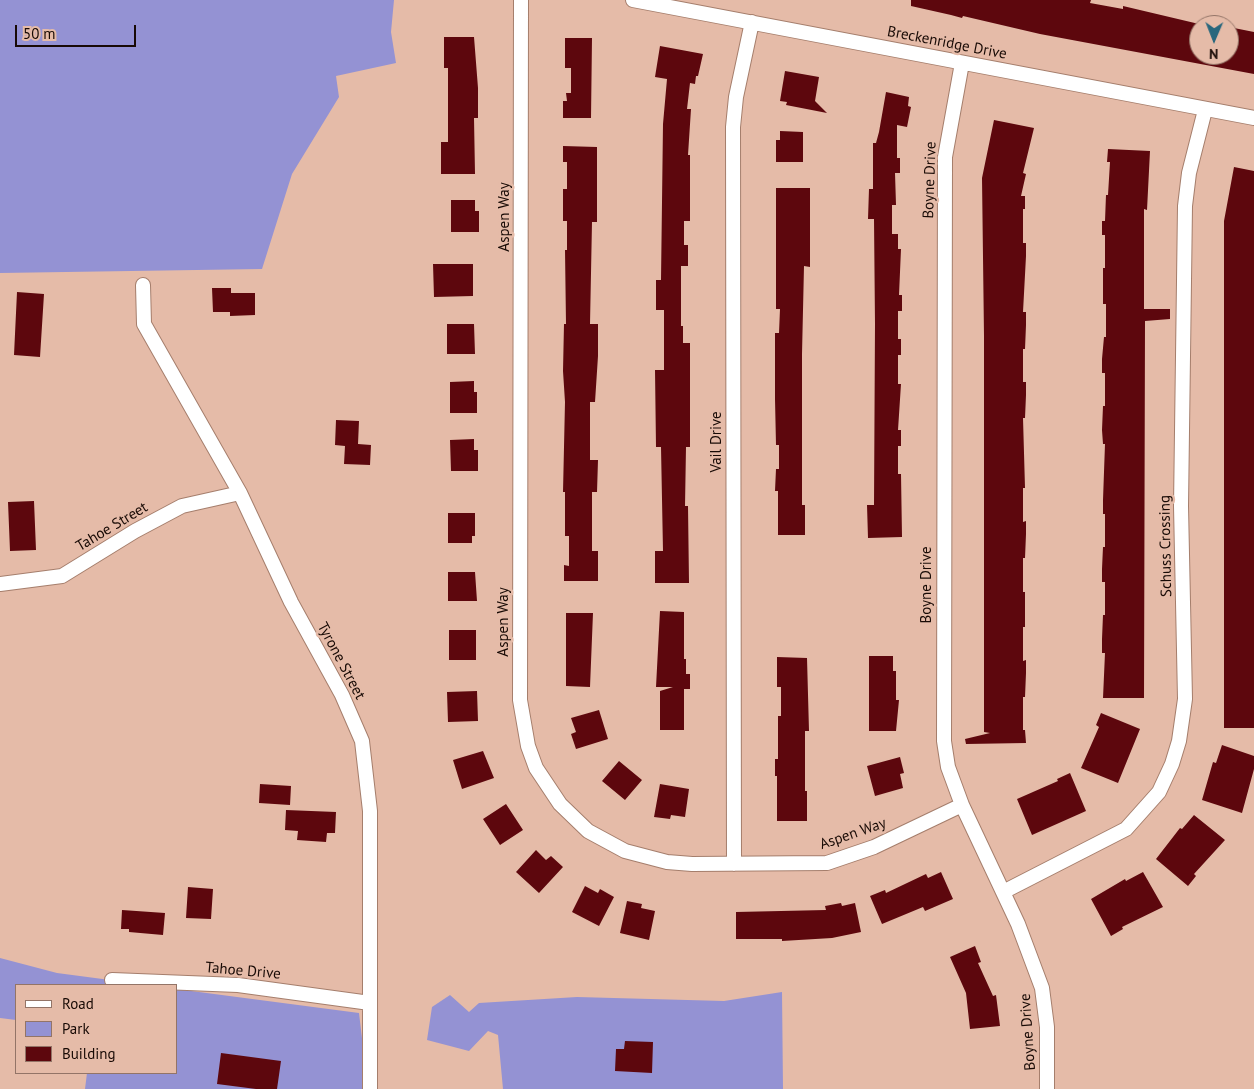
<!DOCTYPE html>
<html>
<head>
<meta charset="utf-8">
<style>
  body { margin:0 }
  #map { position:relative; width:1254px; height:1089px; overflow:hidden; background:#e5bba8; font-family:"PT Sans",sans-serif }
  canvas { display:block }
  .legend { position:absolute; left:15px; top:984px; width:162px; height:90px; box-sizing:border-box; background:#e5bba8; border:1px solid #937467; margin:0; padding:6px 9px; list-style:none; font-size:15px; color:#180a05 }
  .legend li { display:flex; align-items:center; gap:10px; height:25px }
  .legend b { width:25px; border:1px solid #937467 }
  .north { position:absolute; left:1189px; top:15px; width:50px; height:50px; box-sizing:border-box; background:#e5bba8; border:1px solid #937467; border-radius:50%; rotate:181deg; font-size:14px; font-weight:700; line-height:20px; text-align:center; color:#180a05 }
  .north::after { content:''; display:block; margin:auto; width:18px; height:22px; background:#29677d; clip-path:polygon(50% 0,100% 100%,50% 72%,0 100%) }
  .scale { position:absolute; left:15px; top:25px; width:121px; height:22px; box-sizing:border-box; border:2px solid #180a05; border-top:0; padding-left:6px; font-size:15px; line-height:18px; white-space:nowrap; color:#180a05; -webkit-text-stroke:4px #e5bba8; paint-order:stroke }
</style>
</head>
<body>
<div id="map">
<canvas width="1254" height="1089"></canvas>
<ul class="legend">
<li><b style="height:6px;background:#fff"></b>Road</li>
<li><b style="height:14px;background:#9492d3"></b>Park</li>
<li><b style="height:14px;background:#5d070d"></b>Building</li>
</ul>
<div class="north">N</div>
<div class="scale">50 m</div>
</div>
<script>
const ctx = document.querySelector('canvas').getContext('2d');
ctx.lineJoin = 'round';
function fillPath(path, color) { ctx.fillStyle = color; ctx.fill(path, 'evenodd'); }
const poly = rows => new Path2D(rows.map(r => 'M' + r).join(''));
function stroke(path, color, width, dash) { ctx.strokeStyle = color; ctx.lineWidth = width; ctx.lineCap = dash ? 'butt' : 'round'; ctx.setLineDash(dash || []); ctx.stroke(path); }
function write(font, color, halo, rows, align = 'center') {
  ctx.font = font + ' "PT Sans",sans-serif'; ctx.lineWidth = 5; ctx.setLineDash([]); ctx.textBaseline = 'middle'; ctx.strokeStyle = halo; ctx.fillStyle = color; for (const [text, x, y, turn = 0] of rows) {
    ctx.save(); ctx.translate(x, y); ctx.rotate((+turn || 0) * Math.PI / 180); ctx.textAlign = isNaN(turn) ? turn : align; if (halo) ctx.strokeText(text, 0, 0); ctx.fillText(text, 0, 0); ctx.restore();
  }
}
fillPath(poly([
  [0,0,394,0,391,32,396,63,336,76,339,97,292,174,262,269,0,273],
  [0,958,57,973,148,985,16,985,16,1020,0,1018],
  [176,989,359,1013,368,1089,85,1089,87,1073,176,1073],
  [782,992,783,1089,503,1089,498,1035,488,1031,469,1051,427,1040,432,1007,450,995,469,1012,479,1003,577,997,724,1001]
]), '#9492d3');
fillPath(poly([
  [911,0,1091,0,1090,3,1123,9,1123,6,1199,24,1199,55,1229,55,1229,27,1254,32,1254,74,1040,34,963,16,962,18,951,15,911,6],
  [444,37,474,37,478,88,478,118,474,118,475,174,441,174,441,142,448,142,448,68,444,68],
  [565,38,592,38,591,118,563,118,563,101,567,101,566,93,571,93,571,68,565,68],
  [660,46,703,54,698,76,696,76,695,84,690,83,687,109,691,109,688,155,690,155,690,221,684,221,684,245,688,245,688,266,681,266,681,326,683,326,683,343,690,343,690,447,686,447,685,506,688,506,689,583,655,583,655,551,663,551,661,447,656,447,655,370,664,370,664,310,656,310,656,280,661,280,663,124,667,79,655,77],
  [785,71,819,77,815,101,827,113,786,105,787,102,780,101],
  [886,92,909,97,908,106,911,107,907,127,897,125,897,158,900,158,900,173,895,173,896,205,892,205,892,234,898,234,898,249,901,249,899,295,902,295,902,311,898,311,898,339,901,339,901,355,898,355,898,384,901,384,898,430,901,430,901,446,898,446,898,474,901,474,902,537,868,538,867,505,874,505,875,324,874,219,868,219,869,189,873,189,873,143,876,143,879,132],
  [994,120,1034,128,1023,173,1026,174,1021,196,1025,196,1025,209,1023,209,1023,243,1026,243,1026,256,1023,312,1026,312,1026,325,1025,349,1023,349,1023,382,1026,382,1026,395,1025,418,1023,418,1025,488,1023,488,1023,522,1026,521,1026,534,1025,558,1023,558,1023,592,1025,592,1025,627,1023,627,1023,661,1026,660,1026,673,1025,697,1023,697,1023,730,1025,730,1026,743,966,744,965,739,990,733,984,732,984,336,982,178],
  [780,131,803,132,803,162,776,162,776,140,780,140],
  [563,146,597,147,597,222,592,222,590,324,598,324,598,356,595,402,590,402,590,460,598,460,597,492,592,492,592,551,598,551,598,581,564,581,564,565,569,566,569,536,565,536,565,492,563,492,565,402,563,371,564,324,566,324,565,250,567,250,567,221,563,221,563,189,567,189,567,162,563,162],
  [1108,149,1150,151,1147,210,1144,209,1144,309,1170,309,1170,319,1145,321,1144,698,1103,698,1105,653,1102,653,1102,639,1103,615,1105,615,1105,582,1102,582,1102,569,1103,547,1105,547,1105,514,1103,514,1103,500,1105,444,1103,444,1102,430,1103,406,1105,406,1105,373,1102,373,1102,359,1104,337,1106,337,1106,304,1103,304,1103,268,1105,268,1105,235,1102,235,1102,221,1105,221,1106,195,1108,195,1110,162,1107,162],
  [1234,167,1254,171,1254,728,1224,728,1224,221],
  [776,188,810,188,810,267,804,266,802,354,802,505,805,505,805,535,778,535,778,491,775,491,776,469,779,469,779,445,776,445,775,399,775,333,779,333,780,309,776,309],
  [451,200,475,200,475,211,479,211,479,232,451,232],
  [433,264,473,264,473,296,434,297],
  [212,288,231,288,231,293,255,293,255,315,230,316,230,312,213,312],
  [17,292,44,294,40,357,14,355],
  [447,324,474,324,475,354,447,354],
  [474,381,474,392,477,392,477,413,450,413,450,382],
  [336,420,359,421,358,444,371,445,370,465,344,464,345,446,335,445],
  [474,439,474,450,478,450,478,471,451,471,450,440],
  [34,501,36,550,10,551,8,502],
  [448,513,475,513,475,536,472,536,472,543,448,543],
  [448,572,475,572,477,601,448,601],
  [660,611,684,612,684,659,686,659,686,674,690,674,690,689,684,689,684,730,660,730,660,691,673,687,656,687],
  [566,613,593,613,590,687,566,686],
  [449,630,476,630,476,660,449,660],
  [869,656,893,656,893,671,896,671,896,700,899,700,896,731,869,731],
  [777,657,807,658,809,731,805,731,805,791,807,791,807,821,777,821,777,776,775,776,775,759,778,759,778,716,781,716,781,687,777,687],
  [477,691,478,721,448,722,447,692],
  [599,710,608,739,576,749,571,734,576,732,571,718],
  [1101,713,1140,729,1118,783,1081,768,1099,727,1096,725],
  [1222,745,1254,756,1254,769,1242,813,1202,800,1213,762,1216,763],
  [483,751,494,778,462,789,453,760],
  [900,757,904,773,900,774,903,788,875,796,867,766],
  [619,761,642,780,625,800,602,781],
  [1070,773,1086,811,1032,835,1017,799,1058,781,1057,779],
  [260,784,291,786,290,805,259,803],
  [660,784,689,789,685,817,671,815,670,819,654,817],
  [506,804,523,830,500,845,483,819],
  [286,810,336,812,335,833,327,833,326,842,297,840,298,831,285,830],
  [1194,815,1225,840,1194,874,1196,876,1188,886,1156,859,1180,828,1182,829],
  [536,850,546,860,551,856,563,867,539,893,516,872],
  [941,872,953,899,925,911,923,907,882,924,870,896,885,890,886,893,926,874,928,878],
  [1143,872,1163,907,1122,927,1123,929,1111,936,1091,899,1125,879,1126,881],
  [585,886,598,893,600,889,614,897,599,926,572,912],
  [188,887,213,889,211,919,186,918],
  [627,901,642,904,641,908,655,911,649,940,620,933],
  [841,903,842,906,855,903,861,932,832,938,782,941,782,939,736,939,736,912,826,910,825,906],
  [122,910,165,913,163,935,129,932,129,929,121,929],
  [975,946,981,962,978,963,993,996,996,995,1000,1026,970,1029,966,993,950,957],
  [625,1041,653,1042,652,1073,615,1071,616,1049,624,1049],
  [221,1053,281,1061,277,1089,256,1089,217,1084]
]), '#5d070d');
const street = poly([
  [521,0,520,700,528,746,536,768,560,804,588,831,625,851,667,862,692,864,827,863,874,847,962,805],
  [633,0,1254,118],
  [962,63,945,157,944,741,948,767,962,805,1018,924,1042,988,1047,1027,1047,1089],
  [143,285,144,324,240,493,291,602,342,695,362,741,370,811,370,1089],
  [0,584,62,576,135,531,182,506,240,493],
  [734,864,733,127,736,97,752,22],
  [1003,892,1126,829,1159,792,1172,764,1179,741,1185,699,1181,506,1185,206,1189,173,1205,110],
  [112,980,238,985,370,1003]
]);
stroke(street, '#a57e6c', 16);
stroke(street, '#fff', 14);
write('15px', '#180a05', '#e5bba8', [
  ["Breckenridge Drive",947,43,11],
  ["Boyne Drive",930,180,-88],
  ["Aspen Way",505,217,-90],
  ["Vail Drive",717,442,-90],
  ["Tahoe Street",112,527,-31],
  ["Schuss Crossing",1166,546,-91],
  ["Boyne Drive",927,585,-90],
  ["Aspen Way",504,622,-90],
  ["Tyrone Street",341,661,62],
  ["Aspen Way",853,834,-19],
  ["Tahoe Drive",243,971,5],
  ["Boyne Drive",1028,1032,-94]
]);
</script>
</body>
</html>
